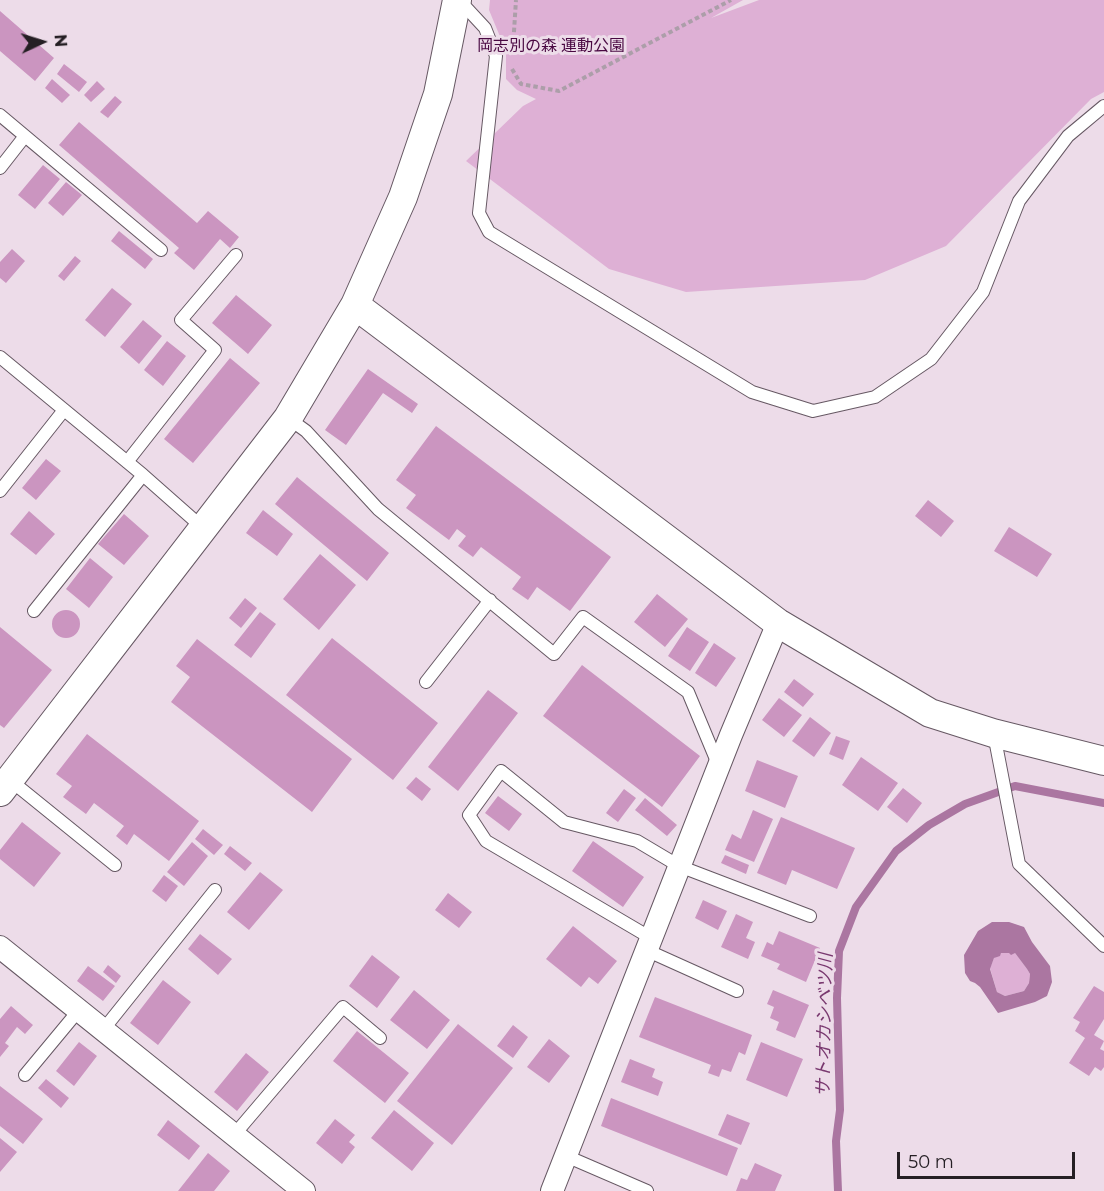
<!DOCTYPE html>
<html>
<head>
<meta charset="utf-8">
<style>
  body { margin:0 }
  #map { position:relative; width:1104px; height:1191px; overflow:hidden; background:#eddce9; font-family:Montserrat,sans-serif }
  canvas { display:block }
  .north { position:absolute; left:12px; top:12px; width:60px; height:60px; -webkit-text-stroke:4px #eddce9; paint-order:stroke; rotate:86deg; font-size:16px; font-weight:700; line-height:24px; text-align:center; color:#251f24 }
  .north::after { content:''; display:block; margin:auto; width:21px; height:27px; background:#251f24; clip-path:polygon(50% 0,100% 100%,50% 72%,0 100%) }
  .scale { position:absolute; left:897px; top:1152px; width:178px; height:27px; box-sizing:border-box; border:3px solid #251f24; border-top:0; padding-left:8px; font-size:18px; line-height:21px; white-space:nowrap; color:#251f24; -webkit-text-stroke:4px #eddce9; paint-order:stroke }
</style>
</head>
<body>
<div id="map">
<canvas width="1104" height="1191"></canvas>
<div class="north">N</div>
<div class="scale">50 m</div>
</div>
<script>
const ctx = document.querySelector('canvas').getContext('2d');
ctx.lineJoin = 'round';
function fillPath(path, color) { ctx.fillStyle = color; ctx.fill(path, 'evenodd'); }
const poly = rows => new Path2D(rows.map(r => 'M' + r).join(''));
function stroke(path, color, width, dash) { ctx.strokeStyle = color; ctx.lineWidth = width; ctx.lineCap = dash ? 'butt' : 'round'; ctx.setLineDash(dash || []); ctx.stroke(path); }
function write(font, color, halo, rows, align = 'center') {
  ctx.font = font + ' Montserrat,"Noto Sans JP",sans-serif'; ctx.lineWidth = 6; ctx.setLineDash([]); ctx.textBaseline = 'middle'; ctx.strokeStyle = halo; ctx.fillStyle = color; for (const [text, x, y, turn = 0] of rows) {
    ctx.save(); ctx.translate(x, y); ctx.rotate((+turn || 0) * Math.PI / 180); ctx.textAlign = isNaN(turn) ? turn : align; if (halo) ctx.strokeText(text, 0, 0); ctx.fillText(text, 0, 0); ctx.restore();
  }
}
fillPath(poly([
  [490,0,743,0,711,18,759,0,1104,0,1104,92,1091,99,946,246,865,280,686,292,609,269,466,161,523,106,536,99,517,90,506,79,506,51,489,10],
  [1001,953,1015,953,1027,969,1030,974,1029,983,1024,991,1005,996,997,992,990,968,994,958]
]), '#deb0d5');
fillPath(poly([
  [992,922,1009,922,1024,927,1032,942,1050,966,1052,982,1047,996,1035,1002,998,1013,980,987,975,983,970,981,965,973,964,955,978,931],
  [1001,953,1009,953,1011,955,1015,953,1027,969,1030,974,1029,983,1024,991,1005,996,997,992,990,969,994,958,1000,956]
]), '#ab76a1');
stroke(poly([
  [838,1191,836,1141,840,1110,837,998,839,951,856,907,896,851,929,825,965,804,1015,786,1104,803]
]), '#ab76a1', 8);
fillPath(poly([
  [0,11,54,58,35,81,0,51],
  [64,64,87,82,79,92,57,74],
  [52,79,70,95,62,103,45,88],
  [97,81,105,89,91,102,84,95],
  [115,96,122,102,108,118,100,112],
  [79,122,197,223,208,211,239,237,230,248,220,239,194,270,174,253,179,248,59,145],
  [43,165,60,179,35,209,18,195],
  [66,182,82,195,63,216,48,203],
  [119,231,153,259,145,269,111,241],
  [12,249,25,261,6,283,0,278,0,262],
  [75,256,81,261,64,281,58,276],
  [112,288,132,304,105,337,85,320],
  [236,295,272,325,248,354,212,323],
  [143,320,162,336,139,364,120,347],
  [167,341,186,356,163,386,144,370],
  [230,358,260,383,193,463,164,439],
  [368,369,418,404,412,413,383,393,346,445,325,430],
  [436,426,611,557,570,611,537,587,528,600,512,589,521,577,481,547,473,557,458,546,466,536,457,529,449,540,406,508,416,495,396,480],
  [46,459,61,471,36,500,22,488],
  [297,477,389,553,367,581,275,504],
  [928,500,954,521,941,537,915,516],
  [263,510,293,534,277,556,246,533],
  [29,511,55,534,36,555,10,534],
  [124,514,149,536,124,565,98,544],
  [1009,527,1052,554,1037,577,994,551],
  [320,554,356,585,319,630,283,599],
  [90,558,113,577,89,608,66,589],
  [657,594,688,619,665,647,634,622],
  [245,598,257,608,241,628,229,618],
  '52 624a14 14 0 1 1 28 0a14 14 0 1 1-28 0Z',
  [260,612,276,624,251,658,234,645],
  [0,627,52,670,4,728,0,725],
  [687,627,709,642,690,671,668,656],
  [332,638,438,723,393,780,286,695],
  [197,639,352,759,312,812,171,702,190,677,176,666],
  [714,643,736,658,716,687,695,673],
  [582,665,700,756,662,807,543,716],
  [794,679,814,694,803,707,784,692],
  [488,690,518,713,458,791,428,767],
  [779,698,802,715,784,737,762,720],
  [810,717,831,733,814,757,792,741],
  [87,734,199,821,169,861,134,834,127,845,116,836,124,826,94,803,86,814,63,797,72,786,56,774],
  [836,736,850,741,843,760,829,754],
  [861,757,898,783,878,811,842,785],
  [757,760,798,776,785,808,745,791],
  [416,777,431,789,422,801,406,788],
  [903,788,922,803,907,823,887,807],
  [624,789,636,798,618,822,606,813],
  [498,796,522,814,509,831,485,813],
  [645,798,677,825,667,836,635,810],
  [753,810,773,819,754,862,725,850,732,834,741,839],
  [781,817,855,848,837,889,792,870,786,885,757,873],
  [22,822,61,853,34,887,0,859,0,850],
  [203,829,223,845,214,855,195,839],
  [593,841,644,877,623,907,572,871],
  [192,842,208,856,184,886,167,872],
  [230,846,252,863,245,871,224,854],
  [725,855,749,865,746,874,721,863],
  [260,872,283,890,249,930,227,912],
  [164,875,178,886,166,902,152,891],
  [448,893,472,912,459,928,435,910],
  [703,900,727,911,718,930,695,918],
  [736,914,753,922,746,938,755,942,748,959,721,947],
  [573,926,617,961,598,984,589,977,581,987,546,959],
  [779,931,820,948,806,982,777,969,780,964,761,956,767,942,773,945],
  [200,934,232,959,218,975,188,949],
  [372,955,400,977,377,1008,349,986],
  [108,965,121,976,116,983,103,972],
  [88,966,115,986,103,1001,77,981],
  [163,980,191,1002,158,1045,130,1023],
  [1094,986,1104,992,1104,1019,1094,1035,1104,1041,1100,1049,1104,1051,1104,1067,1101,1071,1095,1067,1089,1076,1069,1063,1085,1038,1075,1031,1080,1022,1073,1018],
  [414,990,450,1020,427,1049,390,1020],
  [773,990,809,1005,795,1038,776,1030,779,1022,770,1018,774,1007,767,1004],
  [655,997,752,1035,745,1055,739,1052,731,1072,722,1069,719,1077,708,1073,711,1065,639,1037],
  [11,1006,33,1025,25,1034,17,1027,5,1043,9,1046,0,1057,0,1019],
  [458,1024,513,1068,452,1145,397,1101],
  [513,1025,528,1037,513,1058,497,1046],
  [357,1031,409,1073,385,1103,333,1061],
  [549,1039,570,1056,549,1083,527,1067],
  [79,1042,97,1056,74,1086,56,1071],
  [761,1042,803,1059,787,1097,746,1080],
  [246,1053,269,1072,237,1111,214,1092],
  [630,1059,655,1069,652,1077,663,1082,658,1096,621,1082],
  [46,1079,69,1098,61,1108,38,1088],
  [0,1086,43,1119,23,1144,0,1126],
  [611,1098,738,1148,727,1176,601,1126],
  [394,1110,434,1143,412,1171,371,1138],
  [727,1114,750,1123,741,1145,718,1135],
  [335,1119,355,1135,349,1142,355,1147,342,1164,316,1143],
  [168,1120,200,1146,189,1160,157,1135],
  [0,1138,17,1152,0,1172],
  [208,1153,230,1171,214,1191,178,1191],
  [755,1163,782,1175,775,1191,736,1191,741,1178,747,1180]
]), '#cb95c0');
const service = poly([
  [459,0,485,28,496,56,479,213,489,232,752,392,813,411,875,397,931,359,983,292,1019,201,1068,136,1104,106],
  [0,115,161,250],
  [0,168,25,136],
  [0,357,143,475,203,528],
  [288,418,306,431,378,509,554,654,583,617,688,692,718,764],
  [127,462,215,350,181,320,236,255],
  [0,491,64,410],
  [34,611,143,475],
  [426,682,490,600],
  [994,734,1019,864,1104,946],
  [10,780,115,865],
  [651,938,486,841,469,815,501,771,564,822,637,841,679,866,810,916],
  [646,950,737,991],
  [103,1030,215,890],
  [25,1075,79,1010],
  [234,1135,343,1007,380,1038],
  [566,1156,647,1191]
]);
const minor = poly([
  [0,947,304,1191],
  [552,1191,731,735,778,623]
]);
const tertiary = poly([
  [355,305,778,623,930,713,993,733,1104,761],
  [0,792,288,418,355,305,403,197,438,94,457,0]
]);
stroke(service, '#665863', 14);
stroke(minor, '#665863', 24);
stroke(tertiary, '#665863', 30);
stroke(poly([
  [513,47,516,0],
  [512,69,521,84,559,91,731,0]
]), '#ac9ea9', 4, [4.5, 3]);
stroke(service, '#fff', 12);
stroke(minor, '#fff', 22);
stroke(tertiary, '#fff', 28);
write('16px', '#490842', '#eddce9', [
  ["岡志別の森 運動公園",551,46]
]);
write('italic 18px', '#79386f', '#eddce9', [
  ["サトオカシベツ川",825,1025,-89]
]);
</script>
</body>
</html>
